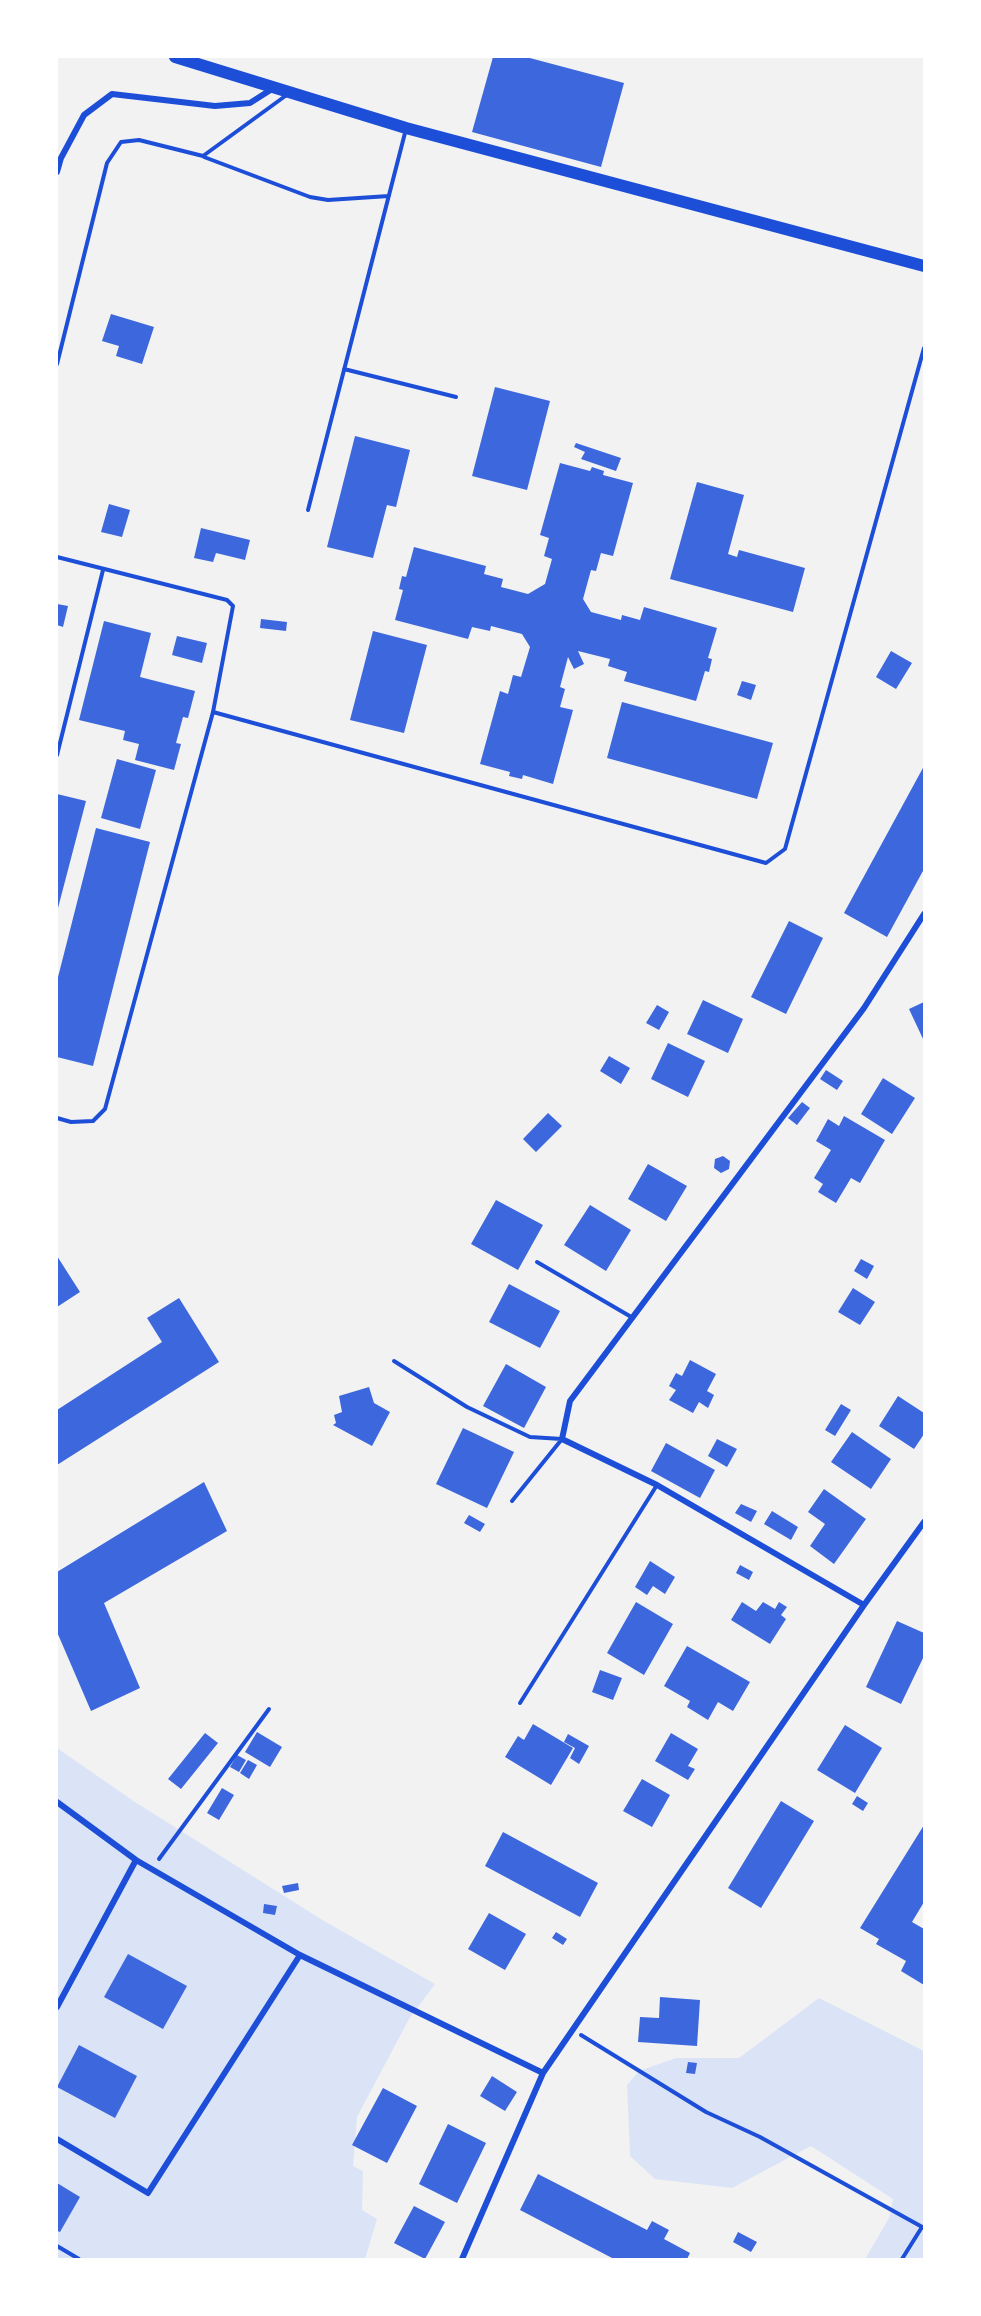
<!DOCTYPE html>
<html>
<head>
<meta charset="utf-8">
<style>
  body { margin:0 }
  #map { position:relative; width:981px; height:2316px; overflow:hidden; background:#f2f2f2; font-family:"Noto Sans",sans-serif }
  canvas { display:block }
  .frame { position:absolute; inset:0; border:58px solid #fff; pointer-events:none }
</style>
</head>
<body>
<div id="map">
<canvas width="981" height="2316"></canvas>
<div class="frame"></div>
</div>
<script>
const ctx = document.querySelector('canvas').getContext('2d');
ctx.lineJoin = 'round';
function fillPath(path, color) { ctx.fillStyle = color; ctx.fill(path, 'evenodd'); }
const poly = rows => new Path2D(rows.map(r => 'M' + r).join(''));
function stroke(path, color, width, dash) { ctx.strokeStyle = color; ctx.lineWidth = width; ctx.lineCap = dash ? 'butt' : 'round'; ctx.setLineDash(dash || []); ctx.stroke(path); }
fillPath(poly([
  [57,1748,135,1802,324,1921,435,1984,409,2019,357,2117,353,2166,363,2171,362,2210,377,2219,365,2259,57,2259],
  [819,1998,924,2051,924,2259,865,2259,889,2218,893,2199,811,2146,732,2188,655,2179,630,2156,627,2085,639,2071,676,2058,739,2058]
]), '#dbe4f7');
fillPath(poly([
  [493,57,526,57,624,83,601,167,472,132],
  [111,314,154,327,142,364,116,356,119,346,102,341],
  [495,387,550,401,527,490,472,476],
  [355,436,410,450,396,507,387,505,373,558,327,547],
  [576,443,621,458,616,471,581,459,585,452,574,447],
  [560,463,590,471,592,467,604,471,603,475,633,483,613,556,601,553,596,571,591,570,583,599,591,612,621,620,622,615,640,620,644,607,717,628,708,658,712,659,709,672,705,671,696,701,624,681,627,672,608,666,610,659,578,651,584,664,574,669,568,657,560,687,565,689,560,707,573,710,553,784,523,775,522,779,509,776,510,772,480,764,500,691,508,694,513,675,521,677,530,647,522,634,491,626,490,631,472,627,468,639,395,620,403,590,399,589,402,576,406,577,414,547,486,566,484,574,503,579,501,587,528,594,545,584,552,559,544,556,549,538,540,535],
  [697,482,744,495,728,554,737,557,739,550,805,568,793,612,670,579],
  [109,504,130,510,122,537,101,532],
  [201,528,250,540,245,560,216,553,213,562,194,558],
  [57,604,68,606,63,627,57,625],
  [261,619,287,622,286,631,260,628],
  [104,621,151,633,140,677,195,691,188,718,183,717,176,743,181,744,174,770,135,760,139,744,123,740,125,731,79,720],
  [373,631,427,645,404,733,350,720],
  [177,636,207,643,202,663,172,655],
  [891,651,912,663,896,689,876,677],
  [742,681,756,685,751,700,737,695],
  [622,702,773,743,757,799,607,758],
  [117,759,156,770,140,829,101,818],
  [924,766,924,869,887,937,844,913],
  [57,794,86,801,58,908,57,907],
  [96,828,150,842,93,1066,57,1057,57,981],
  [789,921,823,938,786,1014,751,997],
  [703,1000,743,1019,728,1053,687,1034],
  [924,1002,924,1041,909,1009],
  [657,1005,669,1012,659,1030,646,1023],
  [668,1043,705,1061,688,1097,651,1079],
  [609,1056,630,1068,621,1084,600,1071],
  [826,1070,843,1081,837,1090,820,1079],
  [883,1078,915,1098,892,1134,861,1114],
  [802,1102,810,1108,797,1125,788,1118],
  [548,1113,562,1126,536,1152,523,1139],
  [844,1116,885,1140,860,1183,851,1178,836,1203,818,1192,823,1184,814,1178,831,1150,816,1141,828,1119,839,1126],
  [723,1156,730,1161,729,1169,721,1173,714,1168,715,1159],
  [648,1164,687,1186,666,1221,628,1199],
  [496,1200,543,1225,518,1270,471,1244],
  [590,1205,631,1230,606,1271,564,1245],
  [57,1256,80,1292,57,1307],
  [861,1259,874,1266,867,1279,854,1271],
  [509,1284,560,1311,540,1348,489,1322],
  [853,1288,875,1302,860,1325,838,1312],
  [179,1298,219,1362,57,1465,57,1410,162,1342,147,1318],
  [690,1360,716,1374,707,1391,714,1395,708,1408,699,1402,693,1413,669,1400,676,1390,669,1386,676,1373,682,1376],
  [506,1364,546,1387,524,1428,483,1406],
  [369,1387,374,1403,390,1412,372,1446,333,1425,336,1423,334,1415,342,1412,339,1396],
  [898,1396,924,1413,924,1434,914,1449,879,1426],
  [841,1404,851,1410,835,1436,825,1430],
  [463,1428,514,1452,487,1508,436,1484],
  [852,1432,891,1459,871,1489,831,1462],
  [717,1439,737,1449,727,1467,708,1456],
  [666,1443,715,1470,700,1498,651,1471],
  [204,1482,227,1531,104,1603,140,1688,91,1711,57,1632,57,1572],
  [824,1489,866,1519,834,1564,810,1546,825,1524,808,1512],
  [741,1504,757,1511,751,1522,735,1513],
  [772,1511,798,1527,791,1540,764,1524],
  [469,1515,485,1524,480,1532,464,1523],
  [650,1561,675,1577,665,1594,653,1586,647,1595,635,1587],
  [740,1565,753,1572,749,1580,736,1573],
  [636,1602,673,1624,644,1675,607,1653],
  [742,1602,756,1611,763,1602,775,1609,779,1602,787,1607,781,1615,786,1619,770,1644,731,1620],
  [897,1621,924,1633,924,1656,901,1704,866,1687],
  [687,1646,750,1682,733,1711,718,1702,708,1720,687,1707,690,1701,664,1686],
  [600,1670,622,1678,613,1700,592,1692],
  [533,1724,573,1748,551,1785,505,1757,518,1736,524,1740],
  [845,1725,882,1748,855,1793,817,1770],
  [257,1732,282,1747,270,1767,245,1752],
  [205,1733,218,1743,181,1789,168,1779],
  [671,1733,698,1749,688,1766,695,1769,688,1780,655,1761],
  [568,1734,589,1746,579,1764,570,1758,575,1748,564,1742],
  [237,1755,246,1760,239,1772,230,1767],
  [248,1760,257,1765,249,1779,240,1773],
  [642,1779,670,1795,652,1827,623,1811],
  [222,1788,234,1795,219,1820,207,1813],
  [857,1796,868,1803,863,1811,852,1804],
  [781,1801,814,1821,761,1908,728,1888],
  [924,1825,924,1902,912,1922,924,1929,924,1985,901,1971,906,1961,876,1944,879,1939,860,1928],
  [503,1832,598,1883,580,1917,485,1866],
  [298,1883,299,1890,284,1893,282,1886],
  [264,1904,277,1906,275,1915,263,1913],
  [489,1913,526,1934,505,1970,468,1949],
  [556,1932,567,1939,563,1945,552,1938],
  [128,1954,187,1986,163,2029,104,1997],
  [660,1997,700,2000,697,2046,638,2042,640,2017,659,2018],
  [79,2045,137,2076,115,2118,57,2087],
  [688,2062,697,2063,695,2074,686,2073],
  [492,2076,517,2092,505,2111,480,2096],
  [383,2088,417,2106,387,2163,352,2145],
  [448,2124,486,2143,457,2203,419,2184],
  [538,2174,647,2230,652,2221,669,2230,664,2239,690,2253,687,2259,614,2259,520,2210],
  [57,2183,80,2197,60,2232,57,2231],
  [414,2206,445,2222,425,2259,394,2243],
  [738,2232,757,2242,751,2252,733,2242]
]), '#3d67dc');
stroke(poly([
  [159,1859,269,1709],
  [581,2035,706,2112,760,2137,924,2228],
  [57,2246,79,2259],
  [902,2259,922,2227]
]), '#1d4ed8', 4);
stroke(poly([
  [204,157,310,197,328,200,389,196],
  [57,364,107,163,121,142,139,140,203,156,288,94],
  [344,369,456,397],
  [308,510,406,129],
  [57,557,227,600,233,606,213,712,105,1109,93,1121,71,1122,57,1118],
  [213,712,766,863,785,849,924,348],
  [57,755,103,570],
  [537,1262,633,1318],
  [394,1361,467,1407,530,1437,562,1439,512,1501],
  [520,1703,657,1485]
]), '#1d4ed8', 4);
stroke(poly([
  [57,172,61,158,84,115,112,94,215,106,250,103,272,89],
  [864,1605,657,1485,562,1439,570,1401,864,1008,924,914],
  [57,1802,136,1860,300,1955,543,2073],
  [57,2007,136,1860],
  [57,2139,148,2193,300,1955],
  [462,2259,543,2073,864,1605,924,1522]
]), '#1d4ed8', 6);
stroke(poly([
  [175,57,406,128,924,266]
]), '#1d4ed8', 12);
</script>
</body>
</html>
